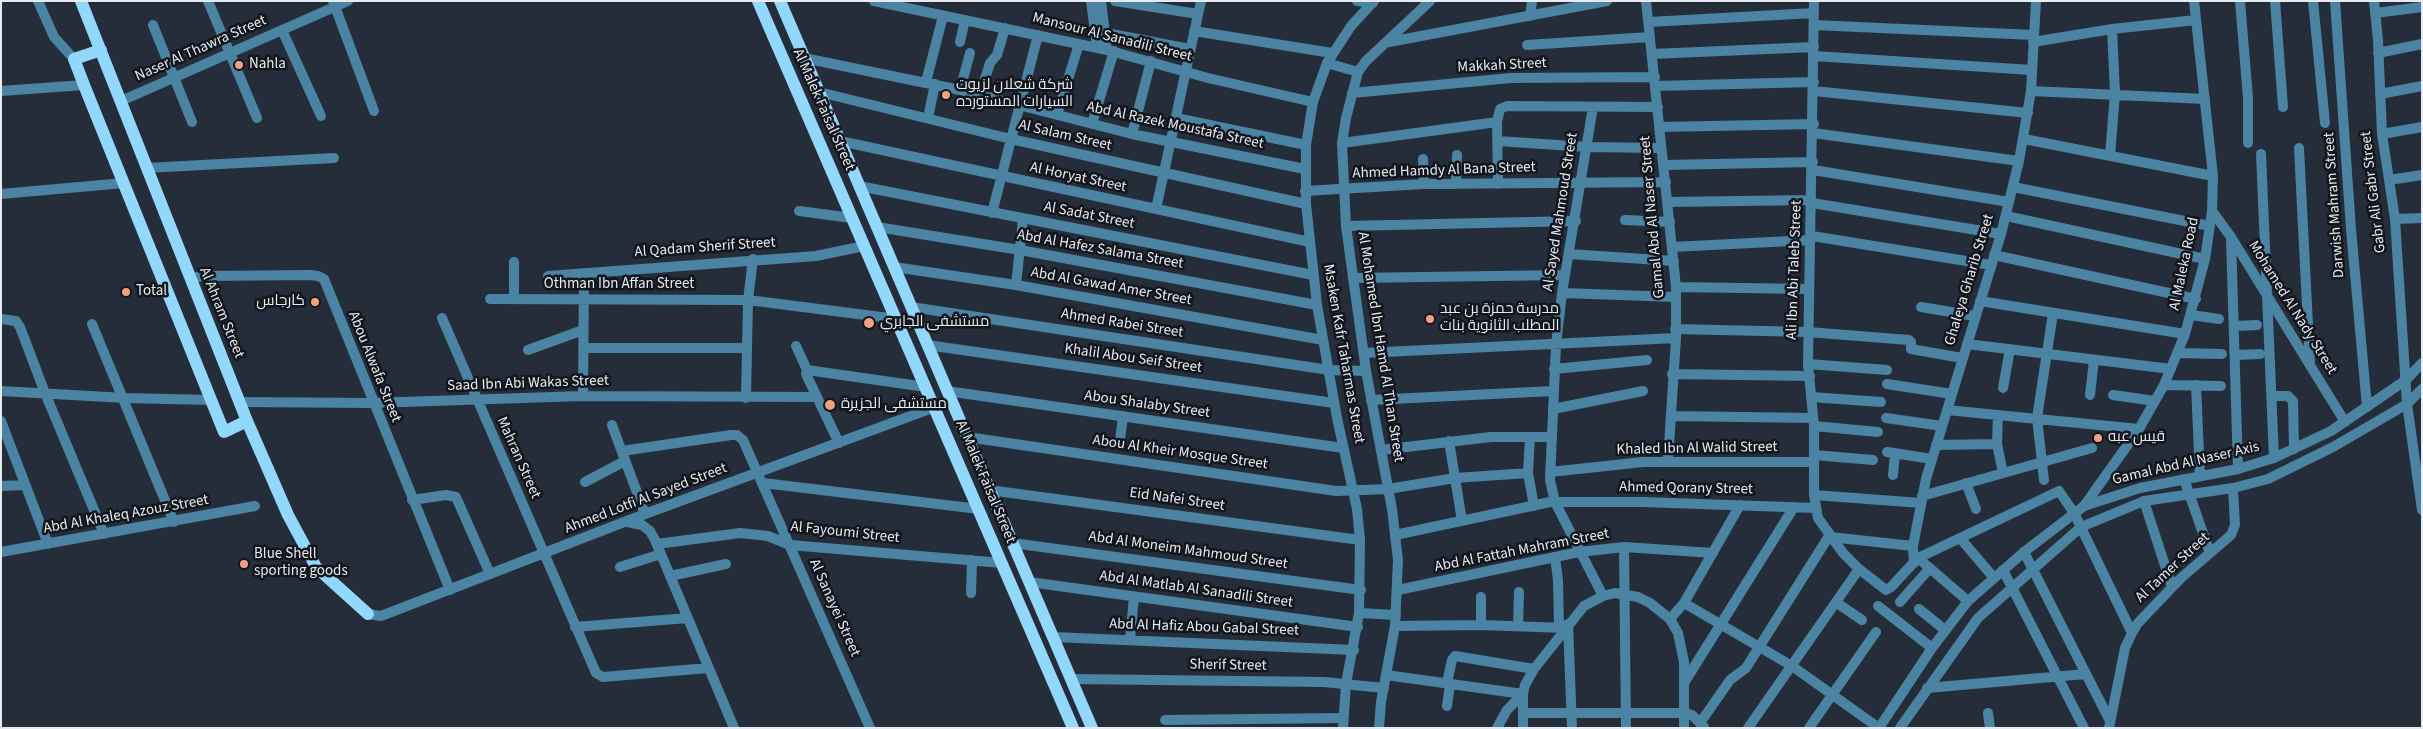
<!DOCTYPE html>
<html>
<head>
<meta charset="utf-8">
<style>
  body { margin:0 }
  #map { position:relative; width:2423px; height:729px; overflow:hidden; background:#262d3a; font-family:"Source Sans 3",sans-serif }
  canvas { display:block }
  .frame { position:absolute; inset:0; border:2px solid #e5eaf3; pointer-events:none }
</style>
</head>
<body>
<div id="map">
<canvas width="2423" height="729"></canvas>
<div class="frame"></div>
</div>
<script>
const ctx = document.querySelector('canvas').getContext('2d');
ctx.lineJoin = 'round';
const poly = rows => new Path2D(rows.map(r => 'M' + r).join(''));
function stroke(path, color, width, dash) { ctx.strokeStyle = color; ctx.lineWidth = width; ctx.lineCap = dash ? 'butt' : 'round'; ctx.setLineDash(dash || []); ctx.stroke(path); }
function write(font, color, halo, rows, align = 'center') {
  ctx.font = font + ' "Source Sans 3",Cairo,sans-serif'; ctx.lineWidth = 5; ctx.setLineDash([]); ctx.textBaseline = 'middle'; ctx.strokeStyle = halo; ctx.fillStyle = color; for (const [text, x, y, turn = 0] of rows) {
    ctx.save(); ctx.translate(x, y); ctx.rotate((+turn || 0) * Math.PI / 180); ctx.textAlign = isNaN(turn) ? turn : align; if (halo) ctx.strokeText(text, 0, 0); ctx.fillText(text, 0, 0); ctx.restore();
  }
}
stroke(poly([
  [38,1,54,37,74,59],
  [208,1,257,118],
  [333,1,374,111],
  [874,1,1107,50,1208,78,1313,102],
  [1091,1,1097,47],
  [1101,1,1107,50],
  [1115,1,1198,14],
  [1357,1,1373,3],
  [1646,1,1676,287,1676,338,1668,461],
  [1814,1,1808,364,1814,426,1814,495,1818,518,1843,553,1859,569,1886,590,1891,587,1918,558,2059,491,2074,513,2132,633],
  [2240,1,2248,98,2248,143],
  [2275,1,2283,107],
  [2313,1,2325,123],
  [2335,1,2351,229,2367,407],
  [2374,1,2378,40,2382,134,2395,219,2407,404,2422,510],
  [2375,13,2422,7],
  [1530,16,1532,1],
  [1649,22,1814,13],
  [153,25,192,122],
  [1814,25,2034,35],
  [282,30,321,116],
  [1194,31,1332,53],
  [1106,33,1190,49],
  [960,42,965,20],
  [1389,42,1607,1],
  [2033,42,2112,29,2196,20],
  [1527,45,1650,37],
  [2378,53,2422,44],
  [1652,54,1814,47],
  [1814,56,2032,70],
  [804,58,960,90,1132,134,1305,169],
  [1327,63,1358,72],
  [926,82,943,16],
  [1656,86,1814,82],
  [960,90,970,53],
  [1,91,84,85],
  [1814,91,2028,113],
  [2031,91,2205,99],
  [819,92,1011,139,1306,204],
  [1352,93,1511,78,1655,77],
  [2380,94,2422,86],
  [980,95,990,63,997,55,1005,28],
  [1593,107,1562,293,1556,345,1550,480,1555,502,1603,596],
  [1057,115,1079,44],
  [928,118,935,84],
  [1176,118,1306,145],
  [1092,124,1114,51],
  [1660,127,1814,124],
  [1813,133,2019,161],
  [1132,134,1151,61],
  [2382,134,2422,127],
  [2024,139,2213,176],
  [840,141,1310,242],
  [1498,141,1587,147,1661,148],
  [1342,143,1497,122],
  [2299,148,2310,364],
  [2261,154,2274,458],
  [2110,156,2115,93,2112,29],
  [1423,159,1424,184],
  [1664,165,1813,162],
  [146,168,334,158],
  [1813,170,2009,202],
  [2389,180,2422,175],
  [1456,184,1457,155],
  [1498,184,1497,122,1500,109,1507,106,1658,107],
  [859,186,1313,275],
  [2013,187,2210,226],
  [1305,191,1424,184,1666,182],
  [1,194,124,183],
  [1668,202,1812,200],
  [1812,203,2001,234],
  [1156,209,1201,1],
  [799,211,852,218],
  [2212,211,2231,237,2345,422],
  [992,213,1038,35],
  [2006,216,2205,259],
  [2395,219,2422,218],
  [1625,220,1670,222],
  [1346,226,1576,221],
  [877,227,1020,250,1317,305],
  [1812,236,1991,265],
  [2231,238,2238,469],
  [1672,247,1811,240],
  [1569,254,1674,261],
  [1994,255,2196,299],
  [894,267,1016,285,1323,340],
  [548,276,816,256,864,246],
  [190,278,205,276,310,275,318,276,324,279,450,590],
  [1353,278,1565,275],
  [1016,285,1023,219],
  [1676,287,1809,289],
  [1562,293,1676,297],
  [490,299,748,300,897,319],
  [514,299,514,262],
  [1980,301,2185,334],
  [911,307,1329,370,1366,371],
  [1921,307,1975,316],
  [2191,315,2219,319],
  [442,318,596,673,603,677,708,668],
  [1,319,16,321,20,327,45,393,104,534],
  [92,324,174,522],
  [2234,326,2257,325],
  [1675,329,1808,332,1909,340,1911,342,1911,349,1962,358],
  [1967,344,2171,369],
  [927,345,1334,403],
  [796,346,807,370],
  [583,348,746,348],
  [528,350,583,330],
  [1364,353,1676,338],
  [2177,353,2222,354],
  [2235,355,2260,354],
  [1808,364,1887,370],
  [1554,369,1647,360],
  [1672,374,1810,376],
  [1887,384,1952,394],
  [2164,385,2221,386],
  [2196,385,2200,476],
  [2003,388,2010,349],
  [1,391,125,398,211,400],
  [947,391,1343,448],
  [2090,395,2094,360],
  [2113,395,2155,401],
  [583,396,584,273],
  [2272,396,2288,396,2293,401,2294,449],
  [1811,397,1881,402],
  [746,398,748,300,753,259],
  [1371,400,1553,391],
  [239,402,372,403,583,396,817,397],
  [1553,409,1643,391],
  [1947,410,2139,429],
  [1998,415,1997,444,2003,473],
  [1671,416,1813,418],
  [1886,418,1942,426],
  [1,421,48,544],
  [612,425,645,514],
  [1814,426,1878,432],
  [967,437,1336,491,1388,489,1455,478,1528,473],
  [1530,437,1528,473,1534,506],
  [1120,440,1123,416],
  [1449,441,1462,521],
  [839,443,806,374,807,370,926,387],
  [1936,445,1997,444],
  [1381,450,1491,437,1552,437],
  [622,451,731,435,737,435,743,440,870,728],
  [1887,452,1932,459],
  [1814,455,1873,460],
  [1550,472,1643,462,1814,462],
  [1893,475,1895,453],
  [2184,479,2210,553],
  [2044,480,2037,418,2053,313],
  [585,482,625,461],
  [763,483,979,509],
  [1966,483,1976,509],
  [1,486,25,485],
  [989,490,1360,540],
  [1814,495,1921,503],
  [1922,496,2092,448],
  [412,500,446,495,456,497,490,574],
  [2144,501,2172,587],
  [1555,502,1643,502,1815,508],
  [2084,506,2139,429,2164,385,2185,334,2205,259,2212,211,2213,176,2194,1],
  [627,522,642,525,650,531,655,540,734,728],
  [1395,535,1555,501],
  [1830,537,1913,546],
  [1960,538,1994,578],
  [1012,543,1361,590],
  [657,544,740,533,768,536,790,545,1002,563],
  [1624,547,1626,728],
  [1,552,255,506],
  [2024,552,2110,721],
  [1555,557,1558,580,1559,627],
  [1918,558,1968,601],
  [1914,563,1913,546,1926,479,2001,234,2019,161,2031,91,2036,1],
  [620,567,661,554],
  [2003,570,2084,728],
  [670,576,726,564],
  [1029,582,1358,627],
  [1398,590,1579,552,1624,547,1713,553],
  [971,593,972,560],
  [1900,602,1930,568],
  [1684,603,1792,666,1879,728],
  [1837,603,1862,620],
  [1878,606,1932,648],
  [1919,609,1945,630],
  [1359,613,1396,615],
  [368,614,381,616,645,514,935,407],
  [1670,619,1684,603,1740,505],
  [1568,624,1572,728],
  [1481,625,1481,597],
  [1395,626,1481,625,1566,628],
  [1518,626,1519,592],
  [575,627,688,618],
  [1053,637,1354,650],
  [1130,640,1134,597],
  [1386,675,1523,694],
  [1071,679,1324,682,1384,688],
  [1447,683,1452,660,1455,656,1534,669],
  [1684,683,1794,507],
  [1927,688,2086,674],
  [1447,706,1450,684],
  [1523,713,1686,713,1692,715,1704,727],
  [1988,713,1990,728],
  [1165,720,1343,718],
  [1700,723,1730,680,1746,668,1829,536],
  [1497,728,1507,710,1523,694],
  [1523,728,1523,694,1525,685,1534,669,1584,606,1603,596,1615,593,1638,597,1650,603,1670,619,1678,633,1684,662,1684,728],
  [1748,728,1859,569],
  [1809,728,1876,632],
  [2109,728,2125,648,2132,633,2138,623,2181,578,2231,535,2235,525,2233,488]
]), '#4a84a2', 10);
stroke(poly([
  [121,101,348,1],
  [1343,728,1346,684,1359,613,1360,540,1357,509,1337,418,1317,305,1306,204,1306,145,1313,102,1327,63,1351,26,1374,1],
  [1379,728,1381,702,1395,626,1398,560,1392,509,1366,371,1346,226,1342,143,1346,118,1358,72,1366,61,1430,1],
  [1879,728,1932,648,1968,601,2024,552,2084,506,2140,488,2238,469,2274,458,2331,431,2406,380,2422,363],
  [1900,728,1978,618,2081,527,2144,501,2233,488,2268,479,2333,447,2407,404,2422,389]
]), '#4a84a2', 10);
stroke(poly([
  [81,1,247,421,288,515,316,567,368,614],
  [758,1,1073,728],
  [780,1,1092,728],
  [101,50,74,59,84,85,224,432,247,421]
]), '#92d7fc', 12);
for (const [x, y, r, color] of [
  [239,65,5,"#f2a080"],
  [946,95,5,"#f2a080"],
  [126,292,5,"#f2a080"],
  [315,302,5,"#f2a080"],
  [1430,319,5,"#f2a080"],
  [869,323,6,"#f2a080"],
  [830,405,6,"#f2a080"],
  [2098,438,5,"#f2a080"],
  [244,564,5,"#f2a080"]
]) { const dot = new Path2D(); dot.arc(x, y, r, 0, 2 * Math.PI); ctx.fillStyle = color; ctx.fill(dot); stroke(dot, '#12151b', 2); }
write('15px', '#e5eaf3', '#12151b', [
  ["Mansour Al Sanadili Street",1112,38,14],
  ["Naser Al Thawra Street",201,49,-24],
  ["Makkah Street",1502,66,-3],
  ["Al Malek Faisal Street",823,110,66],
  ["Abd Al Razek Moustafa Street",1175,126,12],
  ["Al Salam Street",1065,136,13],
  ["Ahmed Hamdy Al Bana Street",1444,171,-2],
  ["Al Horyat Street",1078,178,12],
  ["Gabr Ali Gabr Street",2374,192,-97],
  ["Darwish Mahram Street",2335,205,-94],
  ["Al Sayed Mahmoud Street",1561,212,-81],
  ["Al Sadat Street",1089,216,11],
  ["Gamal Abd Al Naser Street",1653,217,-95],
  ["Al Qadam Sherif Street",705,248,-4],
  ["Abd Al Hafez Salama Street",1100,250,10],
  ["Al Maleka Road",2185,264,-78],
  ["Ali Ibn Abi Taleb Street",1795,270,-88],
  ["Ghaleya Gharib Street",1970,280,-73],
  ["Othman Ibn Affan Street",619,285],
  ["Abd Al Gawad Amer Street",1111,287,10],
  ["Mohamed Al Nady Street",2292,308,58],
  ["Al Ahram Street",221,313,68],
  ["Ahmed Rabei Street",1122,324,9],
  ["Al Mohamed Ibn Hamd Al Than Street",1380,347,81],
  ["Msaken Kafr Taharmas Street",1343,354,80],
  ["Khalil Abou Seif Street",1133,359,8],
  ["Abou Alwafa Street",374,367,68],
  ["Saad Ibn Abi Wakas Street",528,384,-2],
  ["Abou Shalaby Street",1147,405,8],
  ["Khaled Ibn Al Walid Street",1697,449,-1],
  ["Abou Al Kheir Mosque Street",1180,453,8],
  ["Mahran Street",518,458,66],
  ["Gamal Abd Al Naser Axis",2186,464,-13],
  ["Al Malek Faisal Street",985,482,67],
  ["Ahmed Qorany Street",1686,489,1],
  ["Ahmed Lotfi Al Sayed Street",646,499,-21],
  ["Eid Nafei Street",1177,500,8],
  ["Abd Al Khaleq Azouz Street",126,515,-10],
  ["Al Fayoumi Street",845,533,6],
  ["Abd Al Moneim Mahmoud Street",1188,551,8],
  ["Abd Al Fattah Mahram Street",1522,551,-11],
  ["Al Tamer Street",2173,568,-43],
  ["Abd Al Matlab Al Sanadili Street",1196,590,8],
  ["Al Sanayei Street",834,608,66],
  ["Abd Al Hafiz Abou Gabal Street",1204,628,2],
  ["Sherif Street",1228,666,1]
]);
write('15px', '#e5eaf3', '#12151b', [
  ["Nahla",249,65],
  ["شركة شعلان لزيوت",956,86],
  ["السيارات المستورده",956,103],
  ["Total",136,292],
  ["كارجاس",305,302,"right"],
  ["مدرسة حمزة بن عبد",1440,310],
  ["المطلب الثانوية بنات",1440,327],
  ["مستشفى الجابري",880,323],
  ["مستشفى الجزيرة",841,405],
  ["قيس عبه",2108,438],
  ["Blue Shell",254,555],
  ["sporting goods",254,572]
], 'left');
</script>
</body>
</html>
